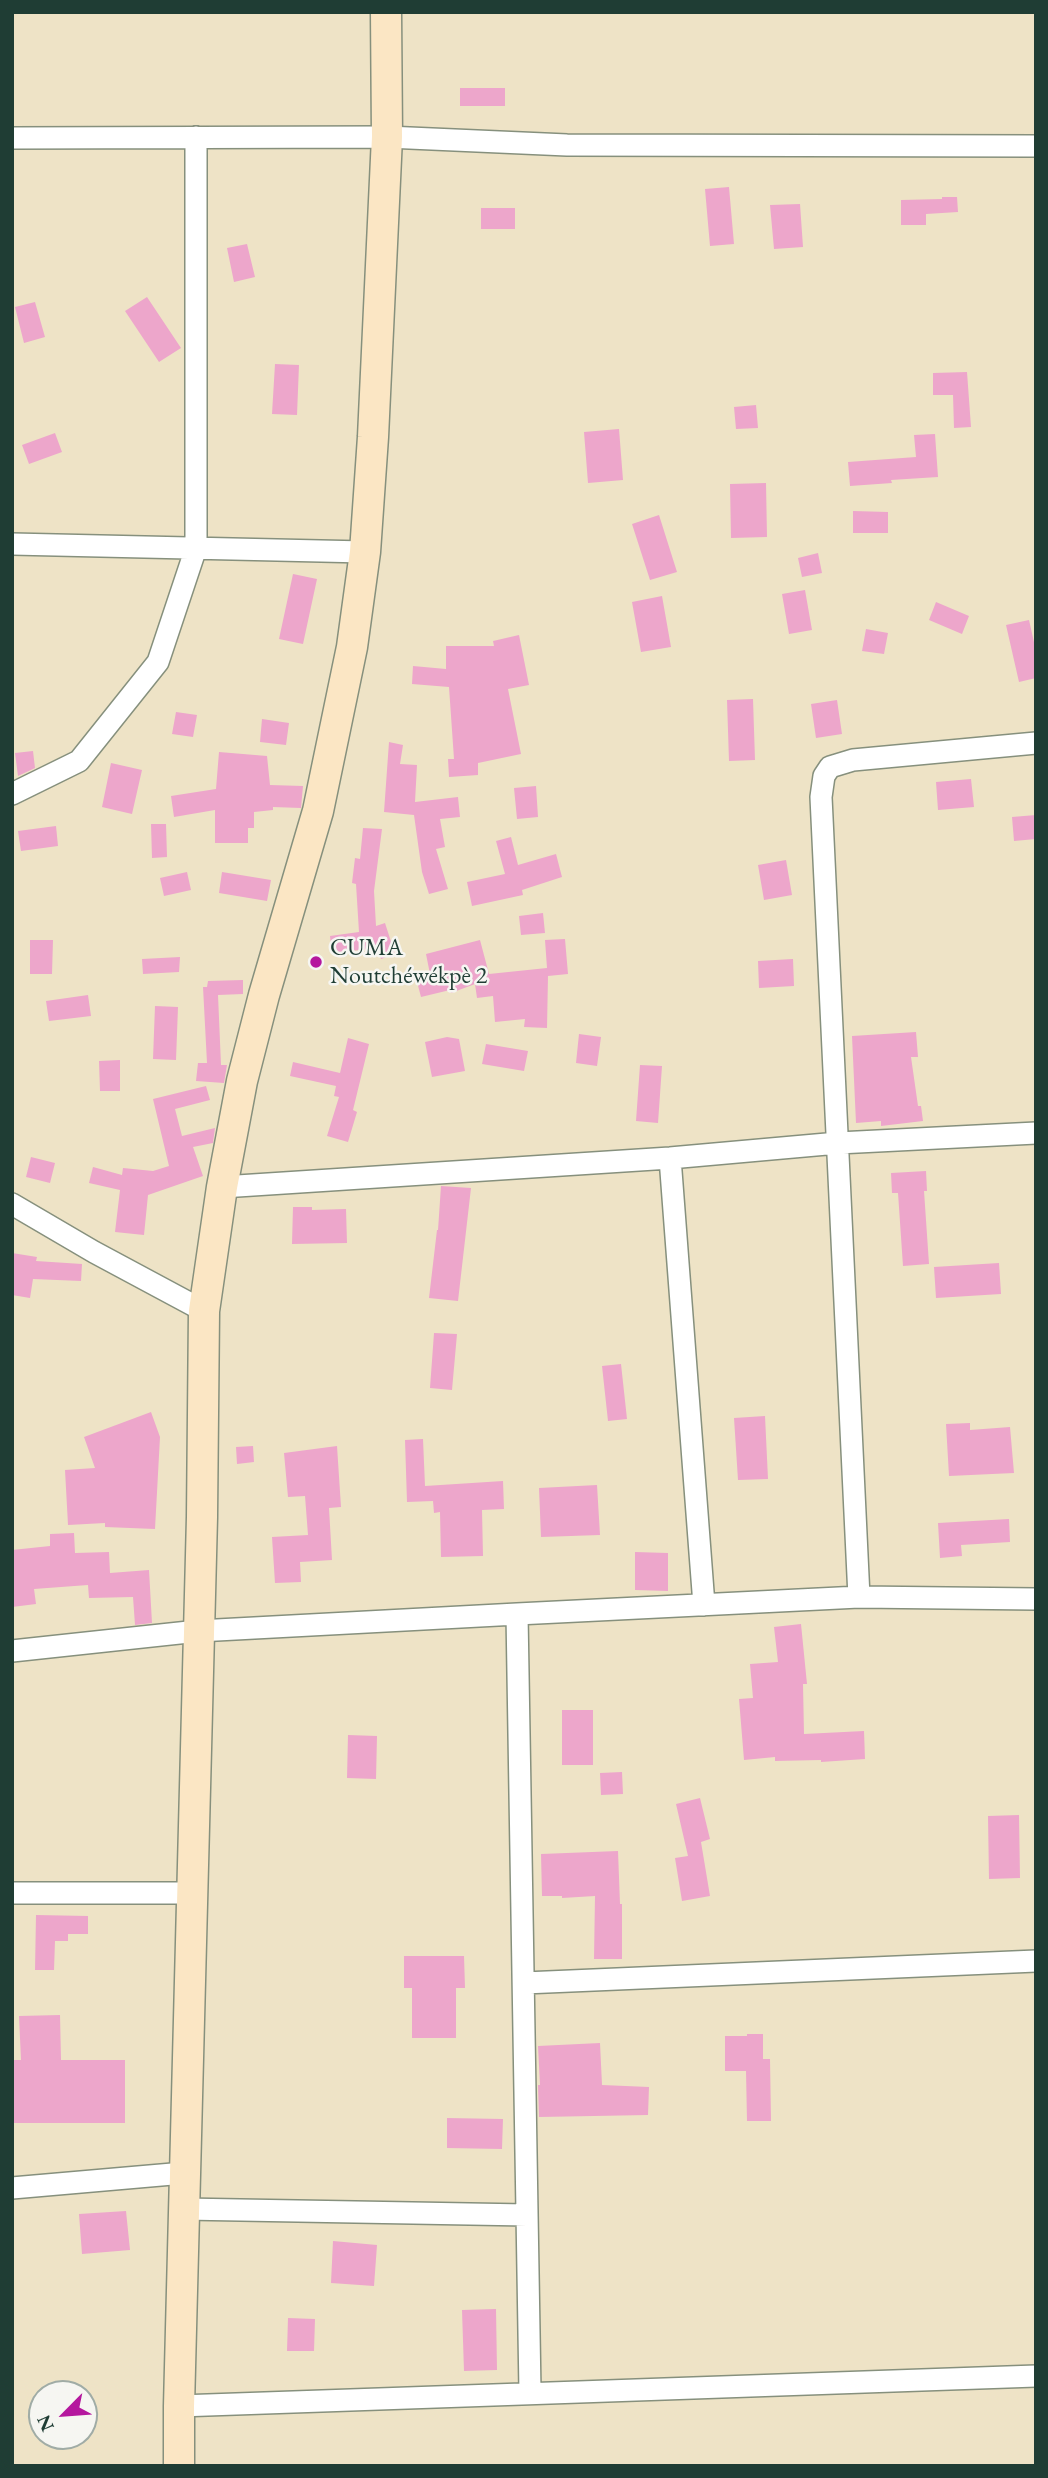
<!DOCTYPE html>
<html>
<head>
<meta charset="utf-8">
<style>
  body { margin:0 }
  #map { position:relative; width:1048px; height:2478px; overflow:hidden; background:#eee3c6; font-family:"EB Garamond",serif }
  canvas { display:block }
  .frame { position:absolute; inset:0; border:14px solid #1f3d34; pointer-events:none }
  .north { position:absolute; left:28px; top:2380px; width:70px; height:70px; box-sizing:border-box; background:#f6f6f2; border:2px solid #a0aca6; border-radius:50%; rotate:245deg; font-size:19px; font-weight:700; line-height:28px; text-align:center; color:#1f3d34 }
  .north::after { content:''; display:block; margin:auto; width:24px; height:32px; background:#b5179e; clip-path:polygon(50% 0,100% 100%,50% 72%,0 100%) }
</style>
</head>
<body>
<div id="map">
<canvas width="1048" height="2478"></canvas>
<div class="frame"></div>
<div class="north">N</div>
</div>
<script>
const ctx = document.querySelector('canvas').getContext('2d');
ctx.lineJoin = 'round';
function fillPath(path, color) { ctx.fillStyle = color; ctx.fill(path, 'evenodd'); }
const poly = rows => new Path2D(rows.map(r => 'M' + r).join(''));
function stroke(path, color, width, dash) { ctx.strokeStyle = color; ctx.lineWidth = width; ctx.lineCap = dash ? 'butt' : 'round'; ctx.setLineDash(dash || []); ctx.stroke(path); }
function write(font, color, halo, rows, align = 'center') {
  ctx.font = font + ' "EB Garamond",serif'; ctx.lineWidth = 5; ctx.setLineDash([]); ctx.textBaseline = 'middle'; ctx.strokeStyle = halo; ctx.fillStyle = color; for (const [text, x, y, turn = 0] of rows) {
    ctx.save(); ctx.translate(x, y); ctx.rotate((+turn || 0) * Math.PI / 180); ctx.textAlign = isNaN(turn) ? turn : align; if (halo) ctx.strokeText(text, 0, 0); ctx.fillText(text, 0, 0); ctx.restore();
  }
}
fillPath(poly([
  [460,88,505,88,505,106,460,106],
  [729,187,734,244,710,246,705,189],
  [942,197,957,197,958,212,926,214,926,225,901,225,901,200,942,199],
  [800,204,803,247,774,249,770,205],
  [481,208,515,208,515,229,481,229],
  [247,244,255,277,234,282,227,248],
  [147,297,181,348,159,362,125,311],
  [35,302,45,337,24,343,15,307],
  [275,364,299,365,297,415,272,414],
  [967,372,971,427,954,428,953,395,933,395,933,373],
  [756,405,758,428,736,429,734,407],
  [619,429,623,480,588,483,584,432],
  [55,433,62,452,29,464,22,445],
  [935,434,938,477,891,480,892,483,850,486,848,462,916,457,914,435],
  [766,483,767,537,731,538,730,484],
  [853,511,888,512,888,533,853,533],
  [659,515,677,572,650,580,632,524],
  [818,553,822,573,802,577,798,558],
  [293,574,317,579,303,644,279,639],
  [805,590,812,630,789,634,782,594],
  [662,596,671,647,641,652,632,602],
  [936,602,969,616,962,634,929,620],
  [1029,620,1036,651,1036,678,1019,682,1006,625],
  [866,629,888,633,884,654,862,651],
  [519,635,529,685,508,689,521,754,478,763,478,775,449,777,448,759,454,759,449,687,412,684,413,666,446,669,446,646,494,646,493,641],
  [753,699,755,760,729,761,727,700],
  [837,700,842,734,816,738,811,704],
  [176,712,197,715,193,737,172,734],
  [262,719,289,723,286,745,260,742],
  [389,742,403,745,400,764,417,765,415,802,458,797,460,817,440,819,445,847,436,849,448,889,429,894,422,872,414,815,384,812],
  [33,751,35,768,18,776,15,753],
  [219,752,267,756,270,785,303,786,301,808,273,807,273,810,254,812,254,828,248,828,248,843,215,843,215,810,174,817,171,796,216,789],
  [111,763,142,770,132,814,102,807],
  [971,779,974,807,938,810,936,782],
  [536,786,538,817,517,819,514,788],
  [1036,815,1036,839,1014,841,1012,817],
  [151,824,166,824,167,857,152,858],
  [56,826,58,846,21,851,18,831],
  [363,828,382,829,374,891,376,926,385,923,395,954,381,959,377,948,332,953,330,936,359,932,356,884,352,883,355,858,360,859],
  [511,837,518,865,556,854,562,877,522,890,523,895,472,906,467,882,505,874,496,841],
  [786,860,792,895,764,900,758,865],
  [187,872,191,890,164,896,160,878],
  [222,872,271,880,267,901,219,893],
  [543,913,545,933,521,935,519,916],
  [565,939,568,974,548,976,547,1028,524,1027,525,1019,495,1022,493,996,477,998,475,984,451,993,450,990,421,997,416,978,430,974,426,954,480,940,489,974,547,968,545,940],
  [30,940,53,940,52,974,30,974],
  [180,957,179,972,143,974,142,959],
  [793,959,794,986,759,988,758,961],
  [243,980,243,994,218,995,221,1065,227,1065,224,1083,196,1081,198,1063,207,1063,203,987,207,987,208,981],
  [88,995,91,1016,49,1021,46,1001],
  [155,1006,178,1007,176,1060,153,1059],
  [916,1032,918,1057,911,1057,918,1106,921,1106,923,1121,881,1126,881,1121,856,1123,852,1036],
  [579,1034,601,1037,597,1066,576,1063],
  [447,1037,459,1039,465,1071,432,1077,425,1042],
  [348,1038,369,1044,353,1110,357,1112,348,1142,327,1136,339,1097,334,1096,336,1086,290,1076,293,1062,340,1073],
  [486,1044,528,1051,524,1071,482,1064],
  [120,1060,120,1091,100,1091,99,1061],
  [640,1065,662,1066,658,1123,636,1121],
  [206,1086,210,1100,175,1109,182,1136,215,1128,213,1143,193,1147,203,1176,148,1195,144,1235,115,1232,120,1190,89,1183,93,1167,122,1175,123,1168,153,1171,169,1166,153,1099],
  [31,1157,55,1163,50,1183,26,1177],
  [926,1171,927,1191,924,1191,929,1264,903,1266,898,1193,892,1193,891,1173],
  [441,1186,471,1188,458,1301,429,1298,437,1230,438,1230],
  [293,1207,312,1207,312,1210,346,1209,347,1243,292,1244],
  [12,1253,37,1257,36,1261,82,1264,81,1281,33,1279,30,1298,12,1295],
  [999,1263,1001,1294,936,1298,934,1267],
  [434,1333,457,1334,452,1390,430,1388],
  [621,1364,627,1419,608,1421,602,1366],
  [151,1412,160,1437,155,1529,105,1527,105,1523,68,1525,65,1470,95,1468,84,1437],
  [765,1416,768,1479,738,1480,734,1418],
  [970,1423,970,1430,1010,1427,1014,1473,949,1476,946,1424],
  [423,1439,425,1486,503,1481,504,1509,482,1510,483,1556,441,1557,440,1512,434,1513,433,1501,407,1502,405,1440],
  [253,1446,254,1462,237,1464,236,1447],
  [337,1446,341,1507,329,1508,332,1560,300,1562,301,1582,275,1583,272,1537,308,1535,305,1496,288,1497,284,1453],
  [597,1485,600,1535,541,1537,539,1488],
  [1009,1519,1010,1542,961,1545,962,1556,940,1558,938,1523],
  [74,1533,75,1553,109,1552,110,1573,149,1570,152,1623,135,1625,133,1597,89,1598,88,1585,34,1589,36,1604,12,1607,12,1550,50,1546,50,1534],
  [635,1552,668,1553,668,1591,635,1590],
  [801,1624,807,1684,803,1684,804,1734,864,1731,865,1759,821,1762,821,1760,775,1761,775,1757,744,1760,739,1699,753,1698,750,1664,778,1662,774,1627],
  [562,1710,593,1710,593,1765,562,1765],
  [348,1735,377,1736,376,1779,347,1778],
  [622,1772,623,1794,601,1795,600,1773],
  [700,1798,710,1839,701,1842,710,1896,682,1901,675,1858,688,1856,676,1804],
  [1019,1815,1020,1878,989,1879,988,1816],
  [618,1851,620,1904,622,1904,622,1959,594,1959,595,1896,562,1898,562,1896,542,1896,541,1854],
  [36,1915,88,1916,88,1934,68,1934,68,1941,55,1941,54,1970,35,1970],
  [404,1956,464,1956,465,1988,456,1988,456,2038,412,2038,412,1988,404,1988],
  [60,2015,61,2060,125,2060,125,2123,14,2123,14,2060,21,2060,19,2016],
  [747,2034,763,2034,763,2059,770,2059,771,2121,747,2121,746,2071,725,2071,725,2036,747,2036],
  [600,2043,602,2085,649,2087,648,2115,539,2117,538,2085,540,2085,538,2046],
  [447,2118,503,2119,502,2149,447,2148],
  [126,2211,130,2250,82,2254,79,2214],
  [333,2241,377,2245,374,2286,331,2283],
  [496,2309,497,2370,464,2371,462,2310],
  [288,2318,315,2319,314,2351,287,2351]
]), '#eda6cb');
const minor = poly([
  [12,138,387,137,567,145,1036,146],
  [12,544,365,552],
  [12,794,79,761,158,662,196,548,196,137],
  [670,1158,704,1605],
  [222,1187,670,1158,838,1143,1036,1133],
  [12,1204,94,1252,204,1311],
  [859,1597,821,797,824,776,830,767,853,760,1036,743],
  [517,1614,530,2392],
  [12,1651,198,1631,517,1614,859,1597,1036,1599],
  [12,1893,191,1893],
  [524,1983,1036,1961],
  [12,2188,184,2173],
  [183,2209,527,2215],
  [179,2406,1036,2376]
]);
const secondary = poly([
  [179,2466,179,2406,202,1517,204,1311,222,1187,242,1081,264,995,318,811,352,647,365,552,373,437,387,137,386,12]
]);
stroke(minor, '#86907d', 24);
stroke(secondary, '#86907d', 33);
stroke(minor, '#fff', 21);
stroke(secondary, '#fbe6c4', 30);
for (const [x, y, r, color] of [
  [316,962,7,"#b5179e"]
]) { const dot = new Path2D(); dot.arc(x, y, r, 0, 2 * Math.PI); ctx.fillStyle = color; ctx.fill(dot); stroke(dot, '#f6f6f2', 2.5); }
write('24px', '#1f3d34', '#f6f6f2', [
  ["CUMA",330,948],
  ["Noutchéwékpè 2",330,976]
], 'left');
</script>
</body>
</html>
